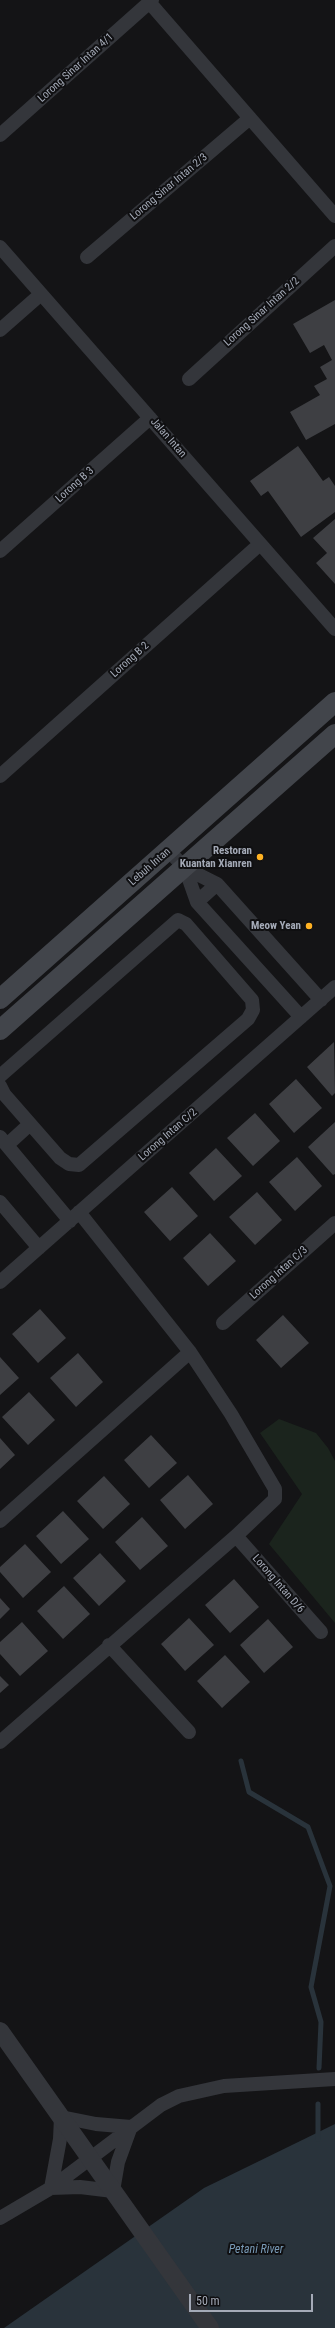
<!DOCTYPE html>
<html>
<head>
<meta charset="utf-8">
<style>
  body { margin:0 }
  #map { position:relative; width:335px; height:2328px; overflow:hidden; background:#141416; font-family:"Roboto Condensed",sans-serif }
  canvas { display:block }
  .scale { position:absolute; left:189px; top:2294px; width:124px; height:18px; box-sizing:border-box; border:2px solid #a4aab7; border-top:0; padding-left:5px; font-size:12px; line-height:14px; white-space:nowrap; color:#a4aab7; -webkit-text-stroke:3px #0f0f11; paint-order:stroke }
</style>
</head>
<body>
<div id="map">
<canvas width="335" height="2328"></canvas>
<div class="scale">50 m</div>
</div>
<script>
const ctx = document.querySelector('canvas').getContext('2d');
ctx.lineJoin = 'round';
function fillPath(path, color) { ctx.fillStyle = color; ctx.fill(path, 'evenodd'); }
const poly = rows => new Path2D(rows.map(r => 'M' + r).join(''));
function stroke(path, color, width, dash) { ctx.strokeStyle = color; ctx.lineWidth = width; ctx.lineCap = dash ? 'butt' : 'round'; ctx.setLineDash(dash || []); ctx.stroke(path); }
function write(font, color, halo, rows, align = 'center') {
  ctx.font = font + ' "Roboto Condensed",sans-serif'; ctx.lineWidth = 4; ctx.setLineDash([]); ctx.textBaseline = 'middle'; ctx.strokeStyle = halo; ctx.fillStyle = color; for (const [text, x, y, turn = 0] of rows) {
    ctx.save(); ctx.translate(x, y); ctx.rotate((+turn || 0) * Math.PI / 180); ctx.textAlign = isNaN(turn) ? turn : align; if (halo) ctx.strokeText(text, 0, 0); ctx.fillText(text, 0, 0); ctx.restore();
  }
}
fillPath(poly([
  [279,1419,316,1433,328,1448,335,1461,335,1623,269,1544,302,1494,260,1433]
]), '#1b241d');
fillPath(poly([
  [335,2124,335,2328,4,2328,204,2188]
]), '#29333b');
stroke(poly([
  [241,1761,249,1792,308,1827,330,1886,311,1987,321,2022,319,2068],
  [318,2104,318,2139]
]), '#29333b', 5);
fillPath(poly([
  [335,300,335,424,306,440,290,412,320,395,314,386,327,379,320,367,332,360,324,345,310,353,293,324],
  [298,446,323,481,329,477,335,486,335,512,301,537,268,491,261,496,250,481],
  [335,519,335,584,316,563,327,553,313,538],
  [334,1042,335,1093,332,1096,307,1067],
  [296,1079,322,1108,294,1133,269,1104],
  [255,1113,280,1141,253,1166,227,1138],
  [335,1122,335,1174,333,1175,308,1147],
  [216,1148,242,1176,214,1201,189,1173],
  [297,1157,322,1186,295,1211,269,1182],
  [172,1187,198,1216,170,1241,144,1212],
  [257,1192,282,1220,255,1245,229,1217],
  [210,1233,236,1261,208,1286,183,1258],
  [40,1309,66,1338,38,1363,12,1334],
  [283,1315,309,1343,281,1368,256,1340],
  [78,1353,103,1382,76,1407,50,1378],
  [0,1357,19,1378,0,1395],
  [29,1392,55,1420,28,1445,2,1417],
  [151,1435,177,1463,149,1488,124,1460],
  [0,1438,15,1455,0,1469],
  [188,1475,213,1504,185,1529,160,1500],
  [104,1476,130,1504,103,1529,77,1501],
  [63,1511,89,1539,61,1564,36,1536],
  [142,1517,168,1546,140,1570,115,1542],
  [25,1544,51,1572,23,1598,0,1572,0,1567],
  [100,1553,126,1581,99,1606,73,1578],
  [234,1579,259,1607,230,1633,205,1605],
  [64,1586,90,1614,63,1639,37,1611],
  [0,1598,10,1609,0,1619],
  [189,1618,214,1645,185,1671,161,1644],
  [268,1619,293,1647,264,1673,240,1645],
  [22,1622,48,1651,20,1676,0,1654,0,1642],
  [225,1655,250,1682,222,1708,197,1681],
  [0,1676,9,1685,0,1693]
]), '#3e3f43');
stroke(poly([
  [149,2,335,216],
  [0,135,152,0],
  [0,247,335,629],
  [87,257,250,118],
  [0,330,41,294],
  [189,379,335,246],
  [0,551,150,418],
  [0,776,260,544],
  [168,850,185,868,217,884,321,1000],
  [185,868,197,902,301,1017],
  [197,902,217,884],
  [0,1076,178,920,186,924,252,1000,253,1010,248,1019,79,1165,69,1164,60,1158,4,1094,0,1086],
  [0,1137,70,1221],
  [7,1145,30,1124],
  [0,1202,39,1248],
  [0,1282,335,987],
  [223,1323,335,1223],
  [0,1521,190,1352],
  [236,1536,321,1632],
  [109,1645,189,1732],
  [0,1742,236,1536,275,1499,275,1489,231,1414,190,1352,79,1212],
  [51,2188,60,2139,61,2117,96,2124,131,2127],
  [51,2188,80,2187,113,2191,118,2162,130,2129],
  [0,2218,51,2188,161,2105,179,2096,224,2086,335,2079]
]), '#34363b', 14);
stroke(poly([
  [0,2031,210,2328]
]), '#34363b', 18);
stroke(poly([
  [0,999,335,702],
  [0,1030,335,734]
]), '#42454b', 20);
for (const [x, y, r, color] of [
  [260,857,4,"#ffb223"],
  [309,926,4,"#ffb223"]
]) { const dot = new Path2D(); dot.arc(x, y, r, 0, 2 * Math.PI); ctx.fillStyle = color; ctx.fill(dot); stroke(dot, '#0f0f11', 1.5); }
write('11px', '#a4aab7', '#0f0f11', [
  ["Lorong Sinar Intan 4/1",76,68,-42],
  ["Lorong Sinar Intan 2/3",169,187,-40],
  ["Lorong Sinar Intan 2/2",262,312,-42],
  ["Jalan Intan",168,438,49],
  ["Lorong B 3",75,485,-42],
  ["Lorong B 2",130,660,-42],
  ["Lebuh Intan",150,867,-41],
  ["Lorong Intan C/2",168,1135,-41],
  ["Lorong Intan C/3",279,1273,-42],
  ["Lorong Intan D/6",278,1584,49]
]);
write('bold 11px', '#a4aab7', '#0f0f11', [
  ["Restoran",252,851],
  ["Kuantan Xianren",252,864],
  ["Meow Yean",301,926]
], 'right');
write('italic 12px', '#789ab6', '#0f0f11', [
  ["Petani River",256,2250]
]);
</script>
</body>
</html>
